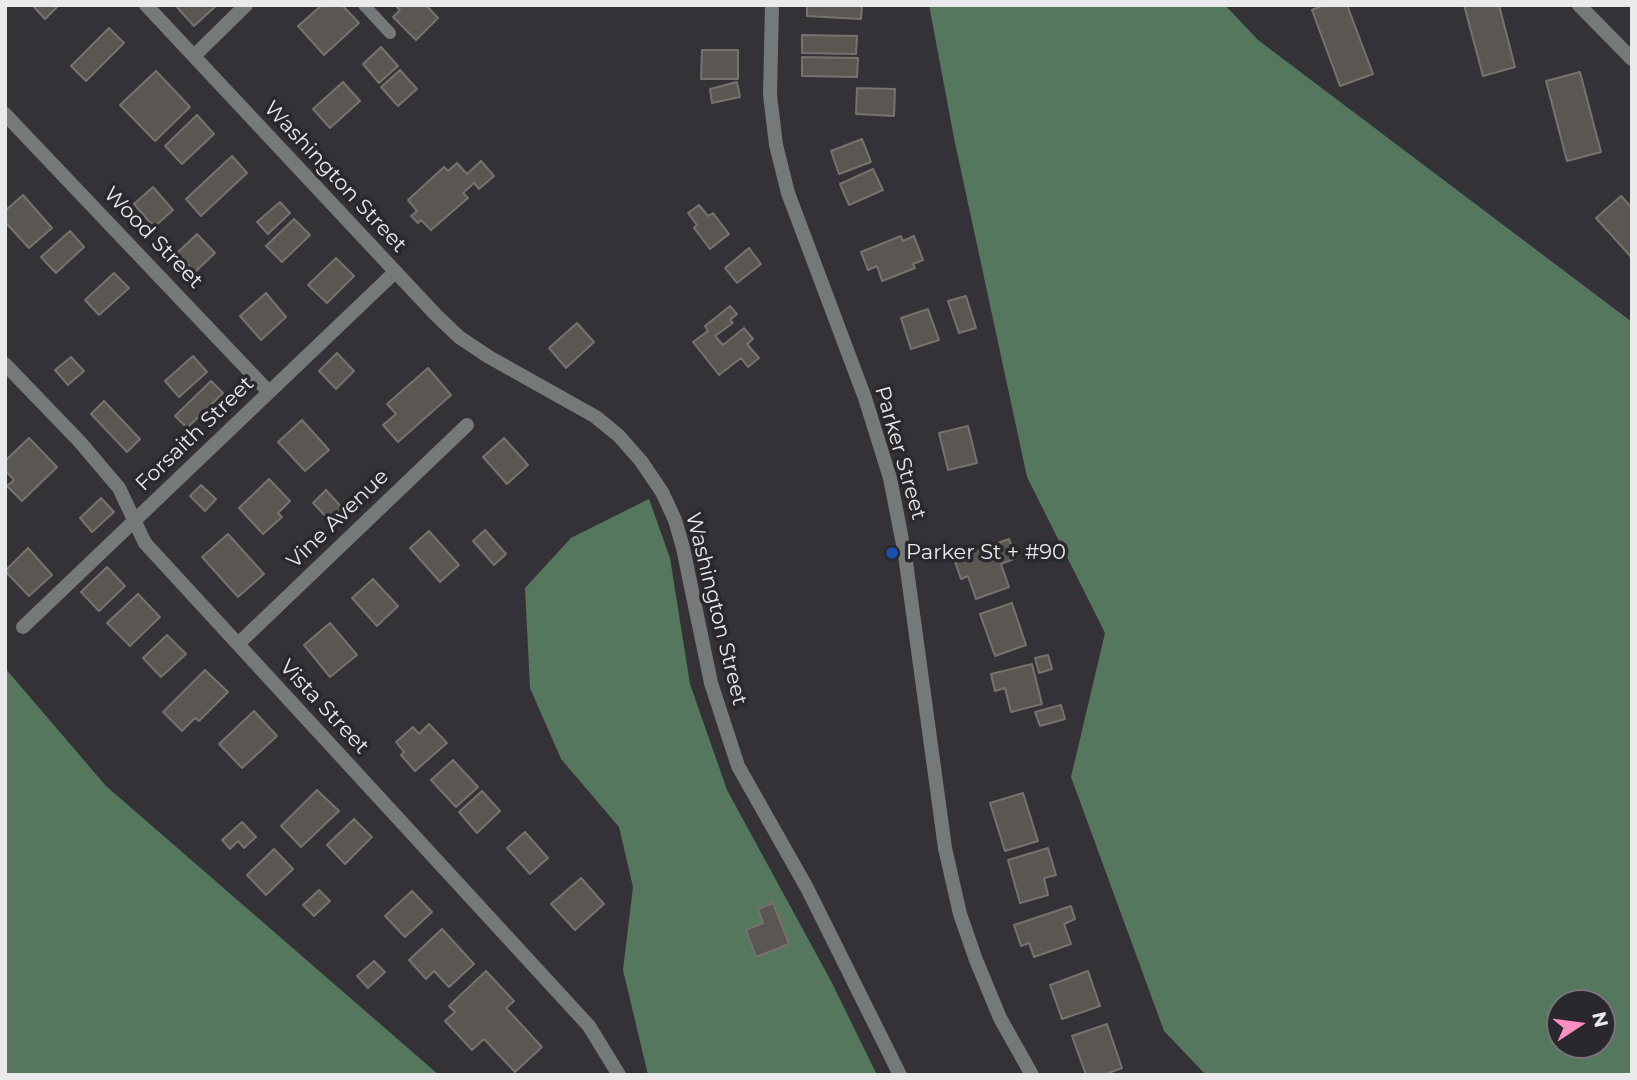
<!DOCTYPE html>
<html>
<head>
<meta charset="utf-8">
<style>
  body { margin:0 }
  #map { position:relative; width:1637px; height:1080px; overflow:hidden; background:#343236; font-family:Montserrat,sans-serif }
  canvas { display:block }
  .frame { position:absolute; inset:0; border:7px solid #eae9ec; pointer-events:none }
  .north { position:absolute; left:1546px; top:989px; width:70px; height:70px; box-sizing:border-box; background:#2a282c; border:2px solid #777579; border-radius:50%; rotate:77deg; font-size:19px; font-weight:700; line-height:28px; text-align:center; color:#eae9ec }
  .north::after { content:''; display:block; margin:auto; width:24px; height:32px; background:#fc8fc2; clip-path:polygon(50% 0,100% 100%,50% 72%,0 100%) }
</style>
</head>
<body>
<div id="map">
<canvas width="1637" height="1080"></canvas>
<div class="frame"></div>
<div class="north">N</div>
</div>
<script>
const ctx = document.querySelector('canvas').getContext('2d');
ctx.lineJoin = 'round';
function fillPath(path, color) { ctx.fillStyle = color; ctx.fill(path, 'evenodd'); }
const poly = rows => new Path2D(rows.map(r => 'M' + r).join(''));
function stroke(path, color, width, dash) { ctx.strokeStyle = color; ctx.lineWidth = width; ctx.lineCap = dash ? 'butt' : 'round'; ctx.setLineDash(dash || []); ctx.stroke(path); }
function write(font, color, halo, rows, align = 'center') {
  ctx.font = font + ' Montserrat,sans-serif'; ctx.lineWidth = 7; ctx.setLineDash([]); ctx.textBaseline = 'middle'; ctx.strokeStyle = halo; ctx.fillStyle = color; for (const [text, x, y, turn = 0] of rows) {
    ctx.save(); ctx.translate(x, y); ctx.rotate((+turn || 0) * Math.PI / 180); ctx.textAlign = isNaN(turn) ? turn : align; if (halo) ctx.strokeText(text, 0, 0); ctx.fillText(text, 0, 0); ctx.restore();
  }
}
fillPath(poly([
  [929,5,1225,5,1258,40,1632,322,1632,1075,1206,1075,1164,1031,1071,777,1105,633,1027,477,954,138],
  [1560,1003,1602,1003,1602,1045,1560,1045],
  [649,499,670,558,690,684,727,790,831,981,877,1075,648,1075,623,970,633,887,619,827,561,759,530,688,525,588,571,538],
  [5,668,106,786,439,1075,5,1075]
]), '#55775d');
const building = poly([
  [32,5,59,5,45,19,32,5],
  [175,5,217,5,194,26,175,5],
  [322,5,342,5,359,23,324,55,298,26,322,5],
  [395,5,426,5,438,18,416,40,393,17,400,10,395,5],
  [807,5,862,5,861,19,807,16,807,5],
  [1324,5,1347,5,1373,74,1340,86,1312,10,1324,5],
  [1464,5,1499,5,1515,67,1483,76,1464,5],
  [109,28,124,43,86,81,71,66,109,28],
  [802,35,857,36,856,54,802,53,802,35],
  [381,47,398,66,379,83,363,64,381,47],
  [702,50,738,50,738,79,701,79,702,50],
  [802,57,858,58,857,77,802,76,802,57],
  [400,70,417,89,398,106,381,87,400,70],
  [156,71,190,107,155,141,120,105,156,71],
  [1580,72,1601,152,1567,161,1546,81,1580,72],
  [343,82,360,101,330,128,313,109,343,82],
  [737,82,740,97,712,103,710,89,737,82],
  [857,88,895,89,894,116,856,114,857,88],
  [197,115,214,134,182,164,165,146,197,115],
  [862,139,871,162,839,174,831,151,862,139],
  [232,156,247,173,201,216,186,199,232,156],
  [481,161,494,176,479,189,474,183,463,193,468,198,431,230,421,220,418,223,411,216,417,211,408,200,444,167,448,171,457,163,467,174,481,161],
  [873,169,883,190,849,205,840,184,873,169],
  [153,187,173,210,154,227,134,204,153,187],
  [23,195,52,228,29,248,5,222,5,211,23,195],
  [1621,196,1632,208,1632,258,1596,218,1621,196],
  [280,202,290,213,268,234,257,222,280,202],
  [699,205,708,216,713,213,729,234,710,249,694,228,697,225,688,213,699,205],
  [294,219,310,235,282,262,266,246,294,219],
  [70,231,84,247,56,273,41,257,70,231],
  [197,234,215,253,195,272,177,253,197,234],
  [901,236,903,241,914,236,923,260,913,264,915,268,882,281,877,266,868,270,861,252,901,236],
  [749,248,761,264,737,283,725,268,749,248],
  [336,258,354,276,327,303,308,285,336,258],
  [114,273,129,288,99,315,85,300,114,273],
  [266,293,286,317,261,340,240,316,266,293],
  [966,296,976,328,959,333,948,301,966,296],
  [730,306,737,314,730,320,733,323,715,336,723,345,744,328,753,339,747,344,759,358,748,367,741,358,719,375,693,342,708,331,705,326,730,306],
  [928,309,939,340,911,349,901,318,928,309],
  [577,323,594,342,566,368,549,348,577,323],
  [337,353,354,371,336,389,319,371,337,353],
  [193,356,207,372,179,397,165,381,193,356],
  [71,357,84,371,68,385,55,370,71,357],
  [428,368,451,395,398,442,383,425,396,414,387,404,428,368],
  [211,381,223,393,187,428,175,416,211,381],
  [104,401,140,439,127,452,91,414,104,401],
  [302,420,329,450,305,471,278,442,302,420],
  [968,426,977,463,948,470,939,433,968,426],
  [29,438,57,467,22,501,7,486,14,480,5,470,5,461,29,438],
  [504,438,528,465,507,484,483,457,504,438],
  [269,479,290,501,278,513,282,517,263,534,239,508,269,479],
  [201,485,216,499,205,511,190,496,201,485],
  [326,490,344,510,331,522,313,503,326,490],
  [101,498,114,512,92,532,80,518,101,498],
  [485,530,506,554,494,565,473,541,485,530],
  [429,531,459,565,440,582,410,548,429,531],
  [228,534,264,574,238,597,202,557,228,534],
  [1009,539,1016,558,1001,564,1009,587,976,599,968,576,961,579,954,559,1009,539],
  [28,548,52,575,29,596,5,571,28,548],
  [107,567,125,586,99,611,81,592,107,567],
  [373,579,398,606,377,626,352,598,373,579],
  [138,594,160,617,130,646,107,623,138,594],
  [1012,603,1026,645,995,656,980,614,1012,603],
  [330,623,357,655,330,677,304,645,330,623],
  [167,635,186,654,161,677,143,658,167,635],
  [1048,655,1052,669,1039,673,1035,658,1048,655],
  [1032,664,1042,704,1011,712,1005,688,995,691,991,674,1032,664],
  [205,670,228,692,199,721,195,718,182,731,163,712,205,670],
  [1061,705,1065,719,1040,726,1035,712,1061,705],
  [254,711,277,736,242,768,219,744,254,711],
  [429,724,447,743,415,771,401,755,404,752,396,742,413,727,419,734,429,724],
  [453,760,478,787,456,807,431,780,453,760],
  [317,790,339,811,301,847,281,826,317,790],
  [482,791,500,811,477,833,459,812,482,791],
  [1023,793,1038,841,1005,851,990,803,1023,793],
  [354,819,372,837,345,864,327,845,354,819],
  [242,822,256,837,244,848,238,841,230,849,222,840,242,822],
  [525,832,548,858,530,874,507,848,525,832],
  [1048,848,1056,875,1044,878,1048,895,1020,903,1008,860,1048,848],
  [274,849,293,869,266,895,247,875,274,849],
  [581,878,604,904,575,930,551,904,581,878],
  [319,890,330,901,314,916,303,905,319,890],
  [412,891,432,912,405,937,385,916,412,891],
  [773,903,789,944,756,957,746,930,763,923,758,909,773,903],
  [1071,906,1075,919,1064,924,1071,944,1034,957,1029,943,1021,946,1014,925,1071,906],
  [442,929,474,964,449,987,434,971,426,979,409,960,442,929],
  [374,961,385,972,368,988,357,976,374,961],
  [486,971,514,1001,506,1008,542,1047,515,1072,484,1039,472,1050,445,1021,455,1012,449,1006,486,971],
  [1088,971,1100,1006,1062,1019,1050,985,1088,971],
  [1107,1024,1122,1068,1103,1075,1086,1075,1072,1036,1107,1024]
]);
fillPath(building, '#5a5652');
stroke(building, '#77726e', 2);
stroke(poly([
  [364,5,390,33]
]), '#76797a', 12);
stroke(poly([
  [146,5,436,315,459,337,489,357,596,417,619,436,641,461,662,492,675,520,683,548,711,683,738,766,807,888,900,1075],
  [1579,5,1632,59],
  [194,56,246,5],
  [5,114,269,392],
  [5,364,80,442,119,488,145,543,589,1026,619,1075],
  [23,627,395,272],
  [238,644,467,425]
]), '#76797a', 14);
stroke(poly([
  [772,5,770,95,776,145,788,193,865,398,890,478,905,555,945,848,960,914,976,960,1000,1018,1032,1075]
]), '#76797a', 14);
for (const [x, y, r, color] of [
  [892,553,7,"#1a4fb4"]
]) { const dot = new Path2D(); dot.arc(x, y, r, 0, 2 * Math.PI); ctx.fillStyle = color; ctx.fill(dot); stroke(dot, '#2a282c', 2.5); }
write('21px', '#eae9ec', '#2a282c', [
  ["Washington Street",335,177,47],
  ["Wood Street",153,238,46],
  ["Forsaith Street",195,434,-44],
  ["Parker Street",900,453,74],
  ["Vine Avenue",338,519,-44],
  ["Washington Street",716,609,76],
  ["Vista Street",324,707,47]
]);
write('21px', '#eae9ec', '#2a282c', [
  ["Parker St + #90",906,553]
], 'left');
</script>
</body>
</html>
